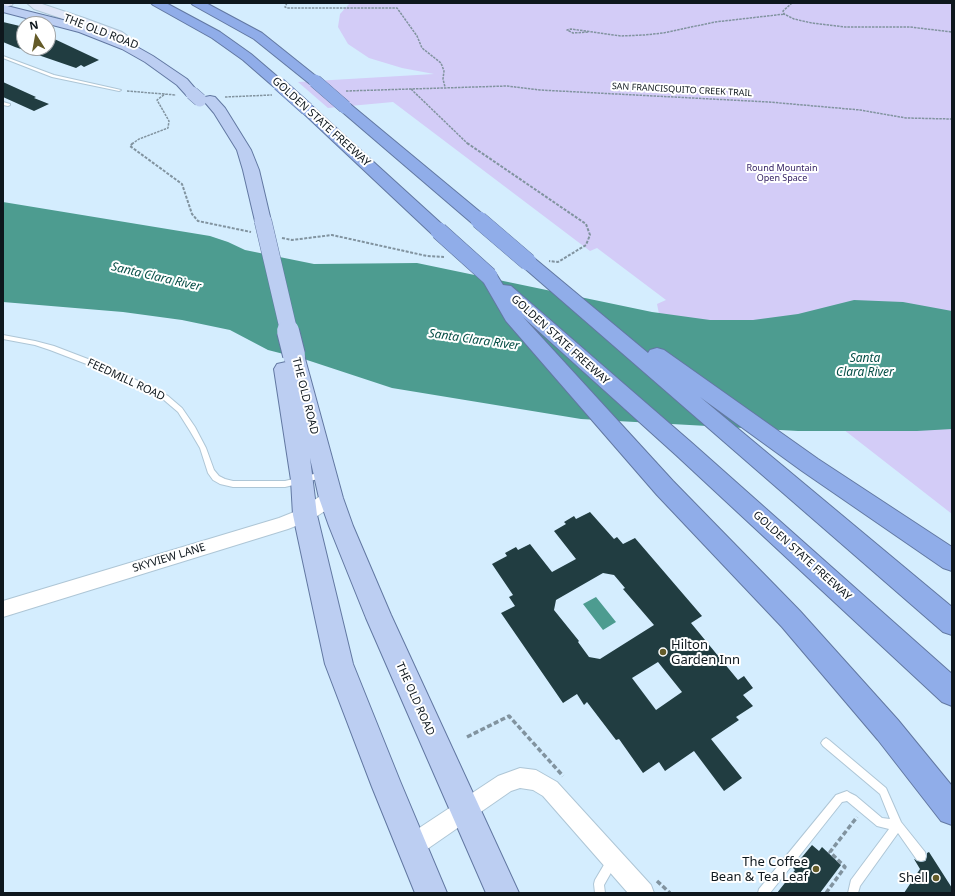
<!DOCTYPE html>
<html>
<head>
<meta charset="utf-8">
<style>
  body { margin:0 }
  #map { position:relative; width:955px; height:896px; overflow:hidden; background:#d4edfe; font-family:"Noto Sans",sans-serif }
  canvas { display:block }
  .frame { position:absolute; inset:0; border:4px solid #0e171d; pointer-events:none }
  .north { position:absolute; left:16px; top:16px; width:40px; height:40px; box-sizing:border-box; background:#fff; border:1px solid #9fa2a5; border-radius:50%; rotate:349deg; font-size:11px; font-weight:700; line-height:16px; text-align:center; color:#0e171d }
  .north::after { content:''; display:block; margin:auto; width:14px; height:18px; background:#645b28; clip-path:polygon(50% 0,100% 100%,50% 72%,0 100%) }
</style>
</head>
<body>
<div id="map">
<canvas width="955" height="896"></canvas>
<div class="frame"></div>
<div class="north">N</div>
</div>
<script>
const ctx = document.querySelector('canvas').getContext('2d');
ctx.lineJoin = 'round';
function fillPath(path, color) { ctx.fillStyle = color; ctx.fill(path, 'evenodd'); }
const poly = rows => new Path2D(rows.map(r => 'M' + r).join(''));
function stroke(path, color, width, dash) { ctx.strokeStyle = color; ctx.lineWidth = width; ctx.lineCap = dash ? 'butt' : 'round'; ctx.setLineDash(dash || []); ctx.stroke(path); }
function write(font, color, halo, rows, align = 'center') {
  ctx.font = font + ' "Noto Sans",sans-serif'; ctx.lineWidth = 4; ctx.setLineDash([]); ctx.textBaseline = 'middle'; ctx.strokeStyle = halo; ctx.fillStyle = color; for (const [text, x, y, turn = 0] of rows) {
    ctx.save(); ctx.translate(x, y); ctx.rotate((+turn || 0) * Math.PI / 180); ctx.textAlign = isNaN(turn) ? turn : align; if (halo) ctx.strokeText(text, 0, 0); ctx.fillText(text, 0, 0); ctx.restore();
  }
}
fillPath(poly([
  [350,3,952,3,952,514,807,401,661,324,657,304,666,300,597,248,590,251,393,102,328,108,298,82,434,74,402,68,369,58,348,44,338,27,340,14]
]), '#d3ccf7');
fillPath(poly([
  [3,202,210,236,228,242,245,250,314,264,417,263,652,312,710,320,753,320,798,314,854,300,903,302,952,311,952,429,917,431,798,431,581,419,392,388,307,360,268,350,230,330,182,320,123,312,3,302],
  [596,597,616,622,603,630,583,604]
]), '#4d9c90');
fillPath(poly([
  [3,22,24,27,24,48,48,48,48,36,99,60,84,67,81,65,76,68,15,47,3,42],
  [3,82,36,97,34,98,49,104,34,111,3,97],
  [590,512,614,539,617,537,623,544,635,538,702,616,691,623,738,680,744,676,753,688,743,695,753,706,736,717,739,720,711,739,742,778,724,791,694,751,665,771,659,762,643,773,619,739,616,740,587,702,584,705,577,694,563,703,501,613,515,606,509,597,513,595,492,564,507,556,505,553,516,547,518,550,530,544,552,572,576,559,554,531,566,524,564,522,574,516,576,519],
  [603,573,614,575,625,588,623,589,654,625,600,659,589,657,578,642,579,641,554,610,556,600],
  [658,662,682,692,656,710,632,678],
  [812,845,819,851,822,847,841,865,820,893,777,893,795,870,793,868],
  [929,852,952,888,952,893,904,893,920,869,914,859,921,862,925,861,927,856,927,853]
]), '#213d41');
const lane = poly([
  [3,56,54,75,121,90,119,91,52,77,3,58,3,56],
  [3,102,10,104,10,105,8,106,3,105,3,102],
  [3,335,35,341,54,346,114,369,168,396,182,408,195,427,206,448,214,470,219,476,225,479,233,481,285,481,322,472,325,473,326,475,325,477,322,478,285,487,233,487,220,484,213,480,208,473,200,448,190,431,178,412,164,400,110,373,50,350,35,345,3,339,3,335],
  [826,738,829,740,886,788,901,822,925,852,926,856,925,860,921,861,917,860,898,833,860,886,858,893,848,893,851,880,889,829,877,826,847,801,842,802,770,893,758,893,759,889,836,795,847,791,850,793,856,796,882,818,890,819,880,794,823,746,821,743,823,740,826,738],
  [612,857,616,858,617,862,604,885,605,893,595,893,594,884,595,880,608,858,612,857]
]);
const street = poly([
  [331,492,337,493,339,498,337,503,311,520,288,529,3,617,3,601,279,518,299,510,325,493,331,492],
  [520,768,536,770,557,782,651,885,654,893,628,893,543,796,533,790,520,788,511,791,420,854,412,857,404,854,401,846,404,838,498,776,520,768]
]);
const secondary = poly([
  [3,3,13,3,12,5,3,8,3,3],
  [27,3,39,3,84,18,122,32,133,40,131,42,127,44,123,42,114,36,34,9,27,3]
]);
const primary = poly([
  [3,5,87,26,130,43,153,56,187,79,199,93,197,96,192,97,187,96,177,85,145,62,122,49,79,32,3,12,3,5],
  [210,96,215,97,225,108,251,150,259,170,271,221,269,225,263,226,257,225,255,221,243,170,237,150,214,113,203,100,205,97,210,96],
  [294,348,301,350,304,355,343,498,353,526,391,615,519,893,486,893,366,618,329,526,319,498,310,458,317,515,353,664,400,781,447,893,415,893,372,787,325,664,293,515,291,480,274,369,277,364,286,362,284,355,287,350,294,348]
]);
const highway = poly([
  [151,3,166,3,220,32,251,54,286,84,284,87,274,87,243,60,212,38,153,5,151,3],
  [191,3,206,3,262,33,322,81,320,84,315,85,310,84,254,39,193,5,191,3],
  [345,103,350,104,485,216,487,220,485,224,479,225,473,224,340,110,338,107,340,104,345,103],
  [307,105,312,106,445,227,447,231,445,235,439,236,433,235,302,112,300,109,302,106,307,105],
  [528,257,534,258,648,353,650,350,657,348,664,350,818,459,952,547,952,571,943,568,802,471,700,397,952,607,952,635,943,632,522,266,519,262,522,258,528,257],
  [489,270,495,272,503,285,511,286,692,443,952,674,952,706,942,702,676,455,523,317,673,481,800,611,898,720,952,786,952,825,941,821,878,740,782,627,657,495,506,321,480,276,483,272,489,270]
]);
stroke(lane, '#aec6d6', 2);
stroke(street, '#aec6d6', 2);
stroke(secondary, '#aec6d6', 2);
stroke(primary, '#6278a2', 2);
stroke(highway, '#6278a2', 2);
stroke(poly([
  [287,3,285,7,288,8,397,8,417,36,422,48,441,63,444,71,443,79,445,87],
  [792,3,783,11,784,14,794,19,812,23,845,27,910,27,952,32],
  [588,32,573,33,567,30,571,29,621,36,644,35,663,33,715,22,785,14],
  [411,89,468,144],
  [127,91,176,95],
  [346,91,507,86,540,90,769,102,860,110,906,118,952,119],
  [225,97,272,95],
  [132,144,139,139,168,128,169,121,157,100,165,94]
]), '#81939f', 1.5, [2.5, 1]);
stroke(poly([
  [133,143,130,146,182,184,192,214,198,221,251,232],
  [467,143,586,224,590,235,586,245,558,262,549,261],
  [282,238,292,240,332,235,427,256,444,257]
]), '#81939f', 2, [3, 1.5]);
stroke(poly([
  [467,737,509,716,563,776],
  [657,881,670,893],
  [826,893,845,867,830,852,857,817]
]), '#81939f', 3.5, [5, 2.5]);
fillPath(lane, '#fff');
fillPath(street, '#fff');
fillPath(secondary, '#dee6f8');
fillPath(primary, '#bccef2');
fillPath(highway, '#90ade9');
const primaryBridgeFar2 = poly([
  [192,93,200,100]
]);
const primaryBridgeFar1 = poly([
  [263,221,289,332]
]);
const primaryBridge = poly([
  [288,331,294,355]
]);
const highwayBridgeFar1 = poly([
  [315,81,345,107],
  [279,84,307,109]
]);
const highwayBridge = poly([
  [479,220,528,262],
  [439,231,489,276]
]);
stroke(primaryBridgeFar2, '#6278a2', 14, []);
stroke(primaryBridgeFar1, '#6278a2', 18, []);
stroke(primaryBridge, '#6278a2', 24, []);
stroke(highwayBridgeFar1, '#6278a2', 14, []);
stroke(highwayBridge, '#6278a2', 18, []);
stroke(primaryBridgeFar2, '#bccef2', 13);
stroke(primaryBridgeFar1, '#bccef2', 17);
stroke(primaryBridge, '#bccef2', 22);
stroke(highwayBridgeFar1, '#90ade9', 13);
stroke(highwayBridge, '#90ade9', 17);
for (const [x, y, r, color] of [
  [663,652,4,"#645b28"],
  [816,869,4,"#645b28"],
  [936,878,4,"#645b28"]
]) { const dot = new Path2D(); dot.arc(x, y, r, 0, 2 * Math.PI); ctx.fillStyle = color; ctx.fill(dot); stroke(dot, '#fff', 1.5); }
write('9px', '#0e171d', '#fff', [
  ["SAN FRANCISQUITO CREEK TRAIL",682,90,3]
]);
write('9px', '#352264', '#fff', [
  ["Round Mountain",782,168],
  ["Open Space",782,178]
]);
write('11px', '#0e171d', '#fff', [
  ["THE OLD ROAD",101,32,21],
  ["GOLDEN STATE FREEWAY",321,122,42],
  ["GOLDEN STATE FREEWAY",560,340,42],
  ["FEEDMILL ROAD",126,380,25],
  ["THE OLD ROAD",305,396,76],
  ["GOLDEN STATE FREEWAY",802,556,42],
  ["SKYVIEW LANE",169,558,-17],
  ["THE OLD ROAD",415,699,66]
]);
write('italic 12px', '#074f47', '#fff', [
  ["Santa Clara River",156,277,13],
  ["Santa Clara River",474,340,8],
  ["Santa",865,359],
  ["Clara River",865,373]
]);
write('13px', '#0e171d', '#fff', [
  ["Hilton",671,645,"left"],
  ["Garden Inn",671,660,"left"],
  ["The Coffee",808,862],
  ["Bean & Tea Leaf",808,877],
  ["Shell",928,878]
], 'right');
</script>
</body>
</html>
